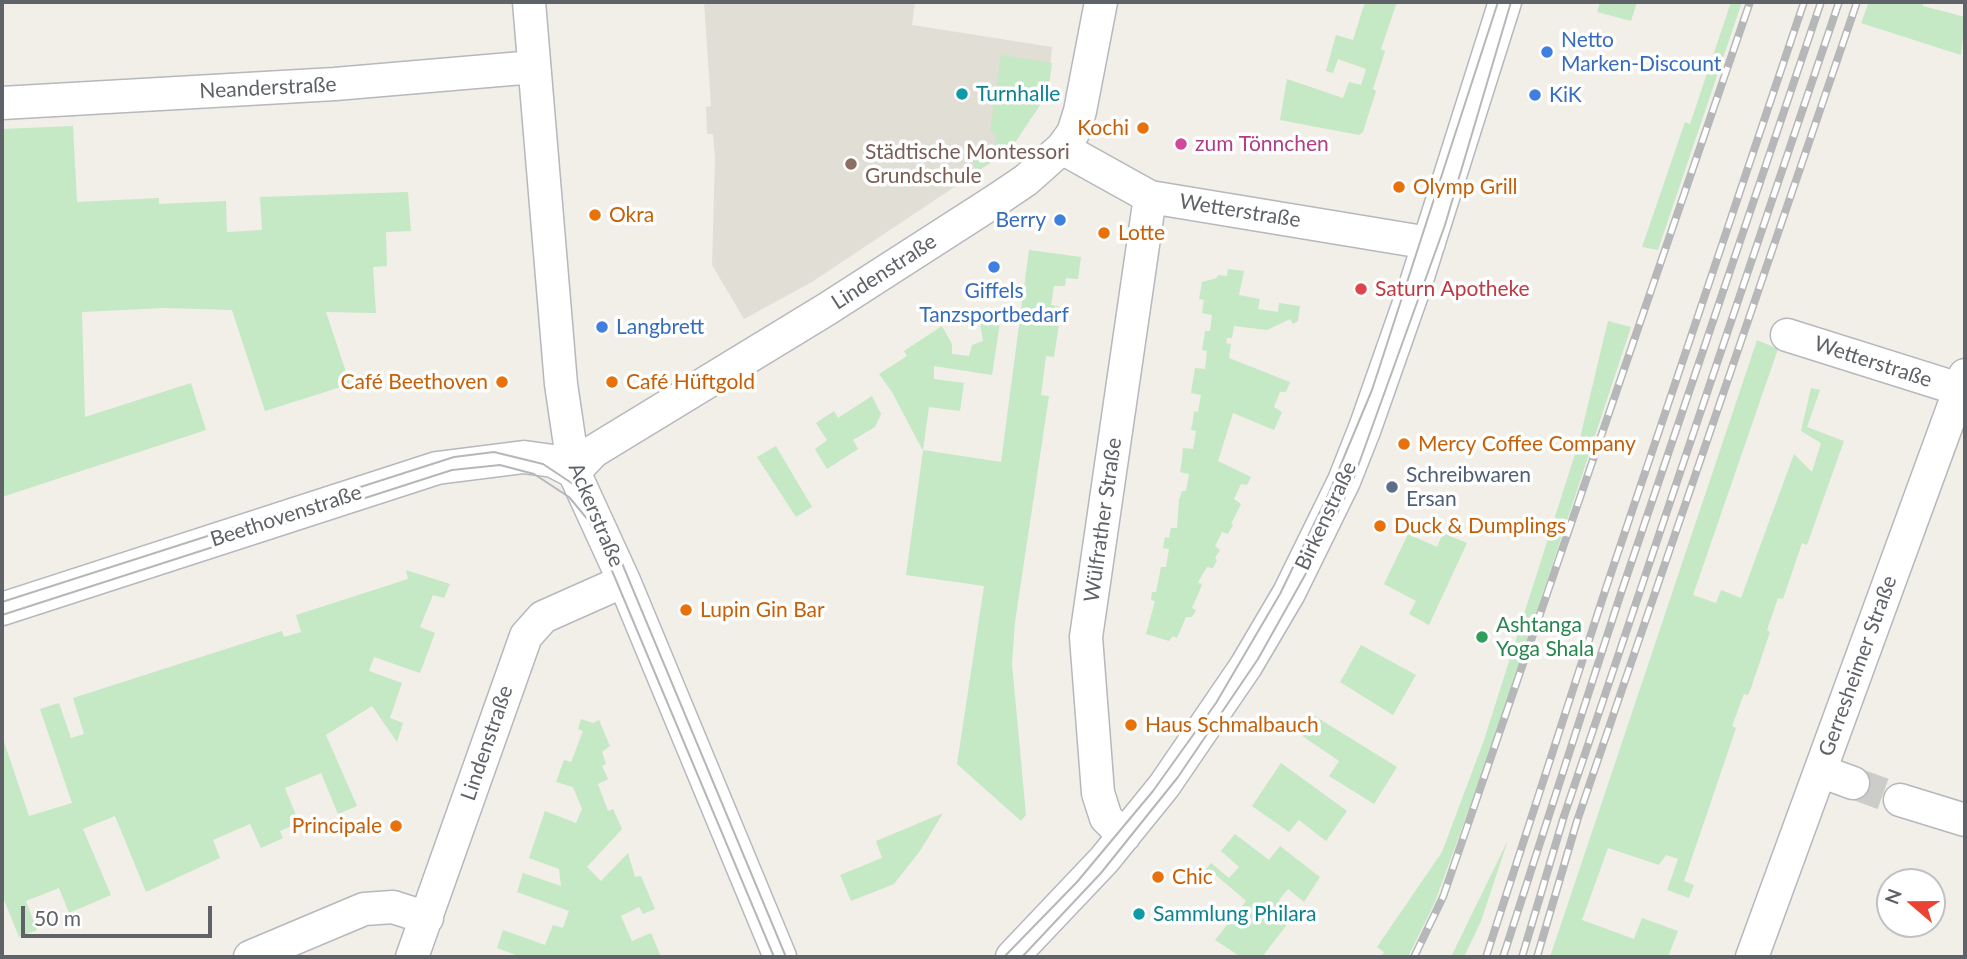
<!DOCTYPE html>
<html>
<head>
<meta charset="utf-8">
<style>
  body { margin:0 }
  #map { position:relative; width:1967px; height:959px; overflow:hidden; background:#f1efe8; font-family:Lato,sans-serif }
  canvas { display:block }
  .frame { position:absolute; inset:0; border:4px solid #5f6368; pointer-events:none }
  .north { position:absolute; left:1876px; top:868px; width:70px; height:70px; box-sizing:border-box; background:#fff; border:2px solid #bfc1c3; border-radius:50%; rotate:290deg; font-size:19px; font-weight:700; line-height:28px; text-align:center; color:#5f6368 }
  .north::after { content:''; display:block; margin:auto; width:24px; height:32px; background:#ea4335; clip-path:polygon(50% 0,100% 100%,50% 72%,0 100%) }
  .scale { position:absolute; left:21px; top:906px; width:191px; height:32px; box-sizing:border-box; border:4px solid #5f6368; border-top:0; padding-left:9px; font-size:21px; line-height:24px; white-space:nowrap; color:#5f6368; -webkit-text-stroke:5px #fff; paint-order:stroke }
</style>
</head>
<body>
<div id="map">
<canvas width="1967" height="959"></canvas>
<div class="frame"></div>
<div class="north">N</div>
<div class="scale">50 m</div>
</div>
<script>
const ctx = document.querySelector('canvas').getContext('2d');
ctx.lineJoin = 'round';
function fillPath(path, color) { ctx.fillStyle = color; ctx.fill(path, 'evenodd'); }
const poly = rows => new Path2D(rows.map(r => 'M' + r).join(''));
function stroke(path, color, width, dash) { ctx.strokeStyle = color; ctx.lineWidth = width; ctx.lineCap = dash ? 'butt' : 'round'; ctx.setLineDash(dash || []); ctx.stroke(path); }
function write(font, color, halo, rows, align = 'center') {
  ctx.font = font + ' Lato,sans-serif'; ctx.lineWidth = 7; ctx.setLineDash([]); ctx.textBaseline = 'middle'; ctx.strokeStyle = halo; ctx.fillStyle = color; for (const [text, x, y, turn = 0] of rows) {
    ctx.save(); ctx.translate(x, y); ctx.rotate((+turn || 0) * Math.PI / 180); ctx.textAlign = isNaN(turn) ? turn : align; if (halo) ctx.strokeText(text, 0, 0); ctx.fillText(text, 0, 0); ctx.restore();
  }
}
fillPath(poly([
  [704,2,915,2,912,25,1052,47,1048,93,1010,150,812,282,744,319,712,265,715,158,713,134,707,134,706,107,711,106]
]), '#e1ded6');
fillPath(poly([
  [1365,2,1397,2,1381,49,1385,51,1373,89,1376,91,1363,132,1359,135,1280,120,1287,79,1343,98,1349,82,1361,85,1366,69,1338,59,1333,73,1326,71,1336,35,1353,40],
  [1600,2,1637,2,1631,21,1597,12],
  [1731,2,1742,2,1658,250,1642,247,1685,122,1690,124],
  [1869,2,1923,2,1923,6,1965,17,1961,55,1861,23],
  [1001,55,1052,63,1048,93,1010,150,977,171,967,148,994,152,996,133,990,132],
  [73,126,77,202,159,198,159,204,226,201,227,232,262,230,260,197,408,192,411,231,386,232,387,266,373,267,376,313,326,312,350,384,265,411,232,310,164,308,82,312,85,417,191,383,206,430,2,497,2,129],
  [1029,250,1081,257,1078,279,1066,278,1065,286,1054,286,1051,305,1061,307,1060,317,1054,357,1046,356,1041,395,1049,396,1015,622,1012,664,1026,815,1021,821,957,764,984,586,906,575,923,451,892,392,879,374,907,356,904,351,942,326,952,344,952,354,969,356,972,345,983,341,980,323,1002,309,992,375,934,366,934,379,964,383,960,411,929,407,923,450,1001,462],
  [1228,269,1244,271,1239,295,1260,299,1258,309,1278,312,1279,303,1300,306,1298,321,1293,324,1290,319,1267,330,1234,326,1232,338,1227,338,1226,343,1231,344,1229,358,1290,382,1286,392,1280,392,1274,407,1282,412,1274,430,1233,413,1218,461,1251,477,1247,485,1241,484,1234,499,1241,504,1231,524,1233,525,1228,534,1222,532,1215,546,1220,550,1215,558,1217,560,1213,568,1207,567,1198,582,1202,585,1192,608,1196,610,1192,617,1186,617,1177,638,1173,636,1169,641,1146,634,1155,601,1151,600,1152,592,1156,592,1161,567,1166,567,1169,549,1163,548,1165,537,1169,538,1171,528,1177,528,1179,500,1182,491,1186,491,1189,474,1180,472,1182,459,1183,448,1193,449,1196,431,1191,430,1193,420,1194,411,1198,412,1201,395,1191,393,1195,368,1205,369,1207,351,1202,350,1205,331,1210,331,1212,315,1202,313,1204,300,1199,299,1202,282,1217,278,1218,275,1227,276],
  [1608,321,1631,327,1498,729,1435,902,1408,957,1381,957,1384,952,1377,947,1442,852,1484,740,1580,438],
  [1757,340,1778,349,1693,595,1716,603,1721,590,1741,598,1794,454,1812,472,1821,443,1801,431,1811,388,1820,390,1807,427,1844,441,1807,545,1802,543,1783,599,1778,598,1767,630,1770,632,1751,688,1748,695,1744,694,1732,726,1736,728,1684,881,1694,885,1689,898,1667,890,1678,859,1666,855,1659,865,1608,848,1582,920,1634,939,1642,918,1678,931,1668,957,1550,957],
  [872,396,881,414,875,427,853,440,858,449,827,469,815,449,827,440,816,423,834,411,838,418],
  [776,446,812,507,796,517,757,457],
  [1443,533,1467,543,1429,625,1409,614,1416,601,1384,584,1408,534,1437,547],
  [406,570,450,584,444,598,433,595,420,627,435,633,420,673,374,657,369,671,402,683,390,718,403,723,397,742,372,706,326,735,357,806,338,814,321,773,285,788,299,823,280,831,283,838,261,848,250,824,213,840,220,858,146,892,115,816,83,829,111,895,69,913,59,888,26,901,37,930,19,937,2,895,2,736,29,816,72,803,40,709,59,703,71,738,84,734,73,698,282,631,284,637,301,632,296,615,408,579],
  [1361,645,1416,675,1393,715,1340,682],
  [1313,715,1397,767,1374,804,1329,776,1339,761,1301,735],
  [581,719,593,723,599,720,610,746,602,752,606,764,602,766,608,779,598,784,608,811,613,809,622,829,587,867,601,881,628,853,635,877,641,876,655,909,643,914,639,907,621,916,632,941,651,933,661,957,521,957,497,948,503,930,545,945,553,925,563,928,569,911,517,892,523,873,561,886,559,869,529,858,545,811,576,823,582,809,573,787,556,782,564,760,571,762,583,731,578,729],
  [1281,763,1347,811,1326,841,1299,820,1289,832,1252,806],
  [943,813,920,851,894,884,851,901,840,875,882,858,876,841],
  [1235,834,1269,860,1280,846,1320,877,1304,902,1288,889,1279,900,1295,914,1262,957,1241,957,1215,940,1246,901,1216,875,1209,877,1203,873,1211,863,1229,878,1239,867,1221,851],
  [1508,840,1481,921,1464,957,1451,957]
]), '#c5e8c5');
stroke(poly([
  [1853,783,1900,800]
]), '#ccccc8', 32, [32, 16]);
const minor = poly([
  [529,2,561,384,574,472,624,581,780,957],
  [2,103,335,84,534,67],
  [1062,148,1150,197,1429,243],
  [1787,335,1965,391],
  [574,472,594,451,827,309,998,199,1026,180,1062,148,1073,133,1080,111,1101,2],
  [2,609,437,468,524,457,553,461,574,472],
  [1820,771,1853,783],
  [1900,800,1965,820],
  [1124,836,1106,818,1098,793,1086,637,1150,197],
  [250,957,364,909,393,907,427,918],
  [412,957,526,636,543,617,624,581],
  [1012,957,1104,860,1164,786,1246,666,1289,593,1344,481,1365,428,1416,283,1505,2],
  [1752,957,1965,375]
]);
stroke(minor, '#b5b8bc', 35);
stroke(minor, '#fff', 32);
stroke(poly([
  [2,602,454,457,494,452,543,464,579,488,609,532,786,957],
  [2,615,452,470,500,465,534,474,569,497,589,521,600,542,774,957],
  [1004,957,1077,882,1153,791,1216,703,1280,594,1329,493,1372,390,1498,2],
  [1022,957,1101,873,1178,777,1258,659,1323,543,1353,480,1445,225,1511,2]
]), '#b6b7b8', 2);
const rail = poly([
  [1414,957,1443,897,1750,2],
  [1486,957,1605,591,1804,2],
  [1503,957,1620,596,1821,2],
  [1522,957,1564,816,1839,2],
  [1537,957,1577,821,1857,2]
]);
stroke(rail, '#b6b7b8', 8);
stroke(rail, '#fff', 5, [16]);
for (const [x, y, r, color] of [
  [1547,52,7,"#3f7fe0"],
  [962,94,7,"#0f9aa8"],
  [1535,95,7,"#3f7fe0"],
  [1143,128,7,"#e8710a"],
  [1181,144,7,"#d1479c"],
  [851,164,7,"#8d6e63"],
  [1399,187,7,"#e8710a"],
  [595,215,7,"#e8710a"],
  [1060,220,7,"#3f7fe0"],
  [1104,233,7,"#e8710a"],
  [994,267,7,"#3f7fe0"],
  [1361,289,7,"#e0444e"],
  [602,327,7,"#3f7fe0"],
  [502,382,7,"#e8710a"],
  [612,382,7,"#e8710a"],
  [1404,444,7,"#e8710a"],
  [1392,487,7,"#5c6f8a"],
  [1380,526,7,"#e8710a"],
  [686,610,7,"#e8710a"],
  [1482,637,7,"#2e9e5b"],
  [1131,725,7,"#e8710a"],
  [396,826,7,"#e8710a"],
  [1158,877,7,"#e8710a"],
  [1139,914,7,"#0f9aa8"]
]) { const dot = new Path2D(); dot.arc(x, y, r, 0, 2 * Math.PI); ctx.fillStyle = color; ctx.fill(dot); stroke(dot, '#fff', 2.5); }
write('21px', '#366cbe', '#fff', [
  ["Netto",1561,40],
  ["Marken-Discount",1561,64],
  ["KiK",1549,95],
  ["Berry",1046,220,"right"],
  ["Giffels",994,291,"center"],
  ["Tanzsportbedarf",994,315,"center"],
  ["Langbrett",616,327]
], 'left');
write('21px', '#5f6368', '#fff', [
  ["Neanderstraße",268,88,-3],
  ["Wetterstraße",1240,211,9],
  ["Lindenstraße",884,272,-33],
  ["Wetterstraße",1873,362,18],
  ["Ackerstraße",596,515,67],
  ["Beethovenstraße",286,516,-18],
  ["Birkenstraße",1326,516,-65],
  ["Wülfrather Straße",1103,520,-82],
  ["Gerresheimer Straße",1858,666,-70],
  ["Lindenstraße",487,743,-71]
]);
write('21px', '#0d838f', '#fff', [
  ["Turnhalle",976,94],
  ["Sammlung Philara",1153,914]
], 'left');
write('21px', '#c56008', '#fff', [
  ["Kochi",1129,128,"right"],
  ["Olymp Grill",1413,187],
  ["Okra",609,215],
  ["Lotte",1118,233],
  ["Café Beethoven",488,382,"right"],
  ["Café Hüftgold",626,382],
  ["Mercy Coffee Company",1418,444],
  ["Duck & Dumplings",1394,526],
  ["Lupin Gin Bar",700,610],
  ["Haus Schmalbauch",1145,725],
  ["Principale",382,826,"right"],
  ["Chic",1172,877]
], 'left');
write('21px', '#b23c85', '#fff', [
  ["zum Tönnchen",1195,144]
], 'left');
write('21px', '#785e54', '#fff', [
  ["Städtische Montessori",865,152],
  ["Grundschule",865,176]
], 'left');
write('21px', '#be3a42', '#fff', [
  ["Saturn Apotheke",1375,289]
], 'left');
write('21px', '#4e5e75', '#fff', [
  ["Schreibwaren",1406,475],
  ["Ersan",1406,499]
], 'left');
write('21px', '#27864d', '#fff', [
  ["Ashtanga",1496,625],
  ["Yoga Shala",1496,649]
], 'left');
</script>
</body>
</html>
